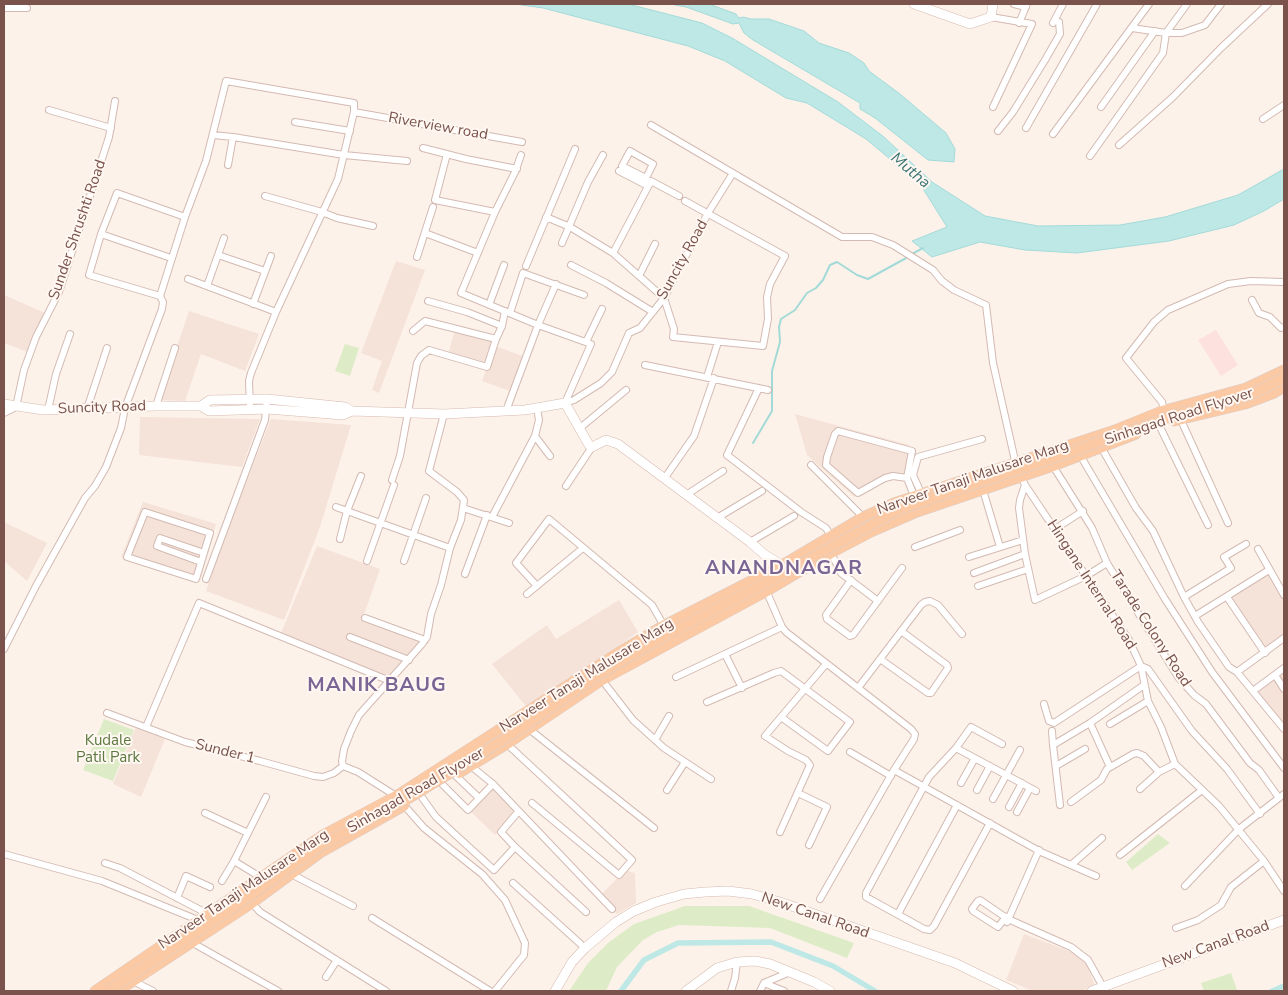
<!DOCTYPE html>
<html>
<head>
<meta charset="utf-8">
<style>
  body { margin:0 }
  #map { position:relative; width:1288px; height:995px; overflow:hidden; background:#fdf2ea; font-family:"Nunito Sans",sans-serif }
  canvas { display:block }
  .frame { position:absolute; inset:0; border:5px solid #79534c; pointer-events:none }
</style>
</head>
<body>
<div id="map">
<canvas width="1288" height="995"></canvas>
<div class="frame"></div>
</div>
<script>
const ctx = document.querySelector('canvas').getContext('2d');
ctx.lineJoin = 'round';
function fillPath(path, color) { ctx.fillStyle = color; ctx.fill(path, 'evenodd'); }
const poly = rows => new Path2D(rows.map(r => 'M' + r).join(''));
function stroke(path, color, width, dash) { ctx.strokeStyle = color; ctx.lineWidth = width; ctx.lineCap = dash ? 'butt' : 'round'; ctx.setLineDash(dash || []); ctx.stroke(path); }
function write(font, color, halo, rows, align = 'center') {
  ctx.font = font + ' "Nunito Sans",sans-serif'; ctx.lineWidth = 4; ctx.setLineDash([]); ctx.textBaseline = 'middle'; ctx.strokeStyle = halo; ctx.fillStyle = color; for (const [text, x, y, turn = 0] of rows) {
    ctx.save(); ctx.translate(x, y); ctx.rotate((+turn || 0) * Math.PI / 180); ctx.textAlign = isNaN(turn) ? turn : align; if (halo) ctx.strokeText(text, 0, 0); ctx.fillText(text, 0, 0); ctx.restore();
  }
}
fillPath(poly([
  [396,261,425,270,379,393,372,390,382,361,361,353],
  [4,295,45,313,30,353,4,343],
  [189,311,259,334,245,371,201,354,185,401,159,400],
  [455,330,493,340,485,369,447,358],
  [495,346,525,357,513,392,482,381],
  [795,414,909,445,910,480,892,478,854,497,807,455],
  [140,417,260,419,242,467,139,455],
  [271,419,351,425,320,527,284,620,206,591,227,531],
  [143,502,216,524,198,582,121,557],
  [4,522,47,543,27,581,4,561],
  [317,546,380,569,362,620,423,642,390,678,281,633],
  [1267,572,1284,596,1284,635,1264,650,1227,599],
  [619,600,638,632,528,709,492,664,547,625,556,639],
  [1284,670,1284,724,1257,692],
  [136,727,165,739,141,797,113,784],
  [489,786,517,812,495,835,467,808],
  [625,870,635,873,636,903,617,914,600,896],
  [1024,934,1074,953,1086,962,1095,986,1080,991,1040,991,1031,990,1006,980]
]), '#f5e2d8');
fillPath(poly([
  [1216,330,1238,365,1221,376,1198,340]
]), '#fde1de');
fillPath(poly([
  [345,344,359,348,350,376,335,371],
  [104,719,134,730,113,781,83,770],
  [1158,834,1170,843,1132,870,1126,862],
  [685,906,749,906,854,943,847,958,770,928,679,925,657,932,643,940,617,967,606,991,569,991,588,963,608,943,634,924],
  [1231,973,1237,990,1232,991,1204,991,1201,983]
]), '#ddecc7');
const water = poly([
  [515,4,628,4,702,23,732,38,838,102,884,137,932,182,985,216,1038,226,1120,225,1165,217,1238,195,1284,169,1284,199,1264,211,1234,225,1169,241,1077,253,1025,250,980,242,932,257,912,241,947,227,920,184,866,139,807,103,786,98,725,61,688,46,543,8,515,4],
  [670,4,709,4,736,14,739,18,743,17,751,19,769,19,804,31,819,43,849,53,864,63,869,71,900,94,946,133,955,149,954,162,928,160,875,118,860,109,860,103,753,40,744,33,739,23,733,24,686,7,670,4]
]);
fillPath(water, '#bde8e6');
stroke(water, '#a3dad8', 1);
stroke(poly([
  [912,254,923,248],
  [753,443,772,411,772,371,780,342,779,327,781,319,795,310,807,293,816,288,823,280,830,265,837,262,857,275,868,279,908,257]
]), '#a3dad8', 2);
stroke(poly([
  [621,991,644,960,678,943,771,942,833,966,875,991],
  [1272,991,1284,986]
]), '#bde8e6', 5.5);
const street = poly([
  [1014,4,1026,7],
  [4,8,27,8],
  [991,17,1032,24,993,107],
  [1019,23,1027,4],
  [1053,23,1063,4],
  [1132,28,1166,33,1182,33,1205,25,1221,4],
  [1101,107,1155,31],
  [49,110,111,128],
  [354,112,522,142],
  [1263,119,1284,105],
  [295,122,350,131],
  [651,125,842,237,872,237,893,245,933,270,942,281,954,290,986,305,993,363,1016,465],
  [1026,128,1097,4],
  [998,131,1013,112,1045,60,1060,34,1059,22],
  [1053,134,1149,4],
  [213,135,233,137,344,155,407,161],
  [1119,145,1173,97,1221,48,1268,4],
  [423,148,466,159,517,169],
  [447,154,435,200,495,212],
  [521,155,515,172,495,212,461,293,538,325,591,344,565,403],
  [1090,156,1163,53,1166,33,1187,4],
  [228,165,233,137],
  [619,171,646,185],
  [643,183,646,178,653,164,630,151,622,166,646,178],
  [265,196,322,212,337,218,373,226],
  [546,217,570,227,613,253,664,298],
  [425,233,478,253],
  [101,234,171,258],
  [562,243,588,182,603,155],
  [613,253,651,181,679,196],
  [218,255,265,271],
  [417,257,433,207],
  [571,265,606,283,653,312],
  [526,266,575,149],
  [639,276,655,244],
  [188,279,276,312],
  [207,286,224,238],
  [160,296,185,217,206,161,226,81,354,103,354,112,338,179,276,312,251,373,249,381,250,409],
  [664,298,674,329,673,337,763,346,768,319,767,297,770,284,785,256,685,201],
  [1252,300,1259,313,1270,317,1281,328,1284,327],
  [428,301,467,312,502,326,505,311],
  [253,304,271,256],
  [489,305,504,265],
  [510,313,523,273,584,295],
  [413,331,425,321,496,339],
  [586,342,602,309],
  [645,365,768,390],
  [707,377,718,342],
  [759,388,727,455,801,512,826,528,831,536],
  [565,403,574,400,601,383,612,372,629,333,640,328,664,298,708,213,733,173],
  [156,406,175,348],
  [87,409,107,348],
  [48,410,56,374,70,334],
  [506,411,538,325,556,284],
  [1164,411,1162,402,1126,358,1154,322,1168,310,1228,284,1251,281,1284,282],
  [4,413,16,407,24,370,36,337,59,292,109,137,115,101],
  [444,414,429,471,457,492,464,500,461,520,450,548,441,585,431,614,427,637,422,644,359,715,351,731,344,749,342,761,343,766,358,772,396,796,424,828,482,874,505,900,525,943,524,955,495,991],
  [1180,418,1228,523],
  [1159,425,1208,525],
  [580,428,626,390],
  [535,436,550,456],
  [1101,447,1136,508,1153,531,1184,597,1198,622,1229,667,1237,672,1284,729],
  [1080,455,1165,599,1212,672,1284,768],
  [811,465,863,517],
  [1053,466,1092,528,1107,563],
  [1020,474,1025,485,1129,640,1141,666,1148,701,1161,727,1175,764,1219,806,1264,861,1284,891],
  [907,478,893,476,885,478,858,493,826,465,827,457,835,434,838,431,912,451,907,478,914,496],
  [664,479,694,436,714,378],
  [392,480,400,456,417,363,421,356,429,350,487,367,496,339,502,326],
  [1025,485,1020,500,1019,508,1025,554,1035,600,1086,576,1107,563,1178,677,1194,695,1206,704,1250,763,1259,770,1279,798],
  [566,486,592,447],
  [983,490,1000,547],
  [921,493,913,475,918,457,982,439],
  [686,495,723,471],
  [336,507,450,548],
  [463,508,509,523],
  [145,512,210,533,196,579,127,557,145,512],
  [492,517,535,436,539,420,537,408],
  [717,518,762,491],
  [1055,529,1083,511],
  [340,539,347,511,361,476],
  [750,542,794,516],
  [915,547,960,530],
  [1258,549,1284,595],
  [831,553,841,573,878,601],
  [969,557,1023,540],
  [367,561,394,485],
  [404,561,426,498],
  [201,562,157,546,160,538,204,553],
  [974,573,1025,554],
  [465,574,487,515],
  [206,579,265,420,267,399],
  [851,580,826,615,827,619,850,636,853,635,902,568],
  [537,586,516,563,549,519,652,605,664,626],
  [978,586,1028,569],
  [765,588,782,627,786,632,911,729,915,734,914,739,894,770,820,899],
  [527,594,583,548],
  [1184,597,1231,568,1224,557,1246,544],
  [1227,597,1265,653],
  [1195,616,1269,570],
  [365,618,425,640],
  [350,637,409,660],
  [4,649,36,586,85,498,95,486,106,467,121,428,125,408,162,309,163,302,160,296,89,275,101,234,117,193,185,217],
  [725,654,742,688],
  [880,659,928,693,931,693,948,668,947,665,901,631],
  [1237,672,1284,638],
  [1275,675,1284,689],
  [676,677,782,627],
  [602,680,633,720,664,748,711,779],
  [858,688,921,605,925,602,930,601,938,605,962,634],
  [1253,691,1284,668],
  [707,702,774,673,781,671,850,722,828,751,781,717],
  [1044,704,1049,721,1054,723,1141,666,1148,669,1192,731,1227,769,1260,814],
  [107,713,185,742,260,761,314,776,323,777,334,773,343,766],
  [1090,723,1110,767],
  [1110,724,1148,701],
  [146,727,199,603,390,681],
  [529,729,654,828],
  [1052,731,1053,745],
  [655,740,669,716],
  [507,744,632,860,619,875,532,803],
  [956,748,971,727,1002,744],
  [850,752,891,776],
  [471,766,493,784,612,909],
  [1056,766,1085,749],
  [894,770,1041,852,1096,876],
  [455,775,479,798],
  [961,783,975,758],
  [442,784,468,810,493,784],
  [1140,789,1159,772,1175,764],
  [667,790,685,762],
  [977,790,990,766],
  [798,793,827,807,809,845],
  [421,796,436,817,494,870,515,847,586,912],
  [993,799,1020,750],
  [1071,802,1101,780,1107,769,1133,754,1137,753,1144,756,1159,772],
  [1060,805,1053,745,1090,723,1144,685],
  [1009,807,1022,783],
  [1017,812,1030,788],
  [205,813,248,833],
  [990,823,934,926,930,930,924,929,866,897,866,893,929,777,956,748,1036,791],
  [780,832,810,765,806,760,788,751,765,736,826,664],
  [515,847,501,832,518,812],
  [4,854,102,881,198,920],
  [1120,855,1202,790],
  [234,861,262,878],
  [105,863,120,868,208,914],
  [1071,865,1102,838],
  [291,874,353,906],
  [222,881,234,861,266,797],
  [513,883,585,948],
  [1185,886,1239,829,1284,794],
  [177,898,186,876,210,887],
  [252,903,260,912,386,991],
  [898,914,957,805],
  [1006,917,998,927,973,911,972,909,978,901,980,900,1008,919,1071,947,1088,960,1103,987],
  [372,918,490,991],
  [1007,922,1039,850],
  [1176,928,1198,920,1221,905,1231,887,1264,861],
  [191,942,278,991],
  [326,977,337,960],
  [133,981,153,991],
  [764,983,784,991],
  [731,991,735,978,737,962],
  [760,991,764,983,790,972]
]);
const secondary = poly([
  [914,4,970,24,991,17,993,4],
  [4,404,43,410,156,406,201,406,210,400,267,399,345,407,352,411],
  [201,406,209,411,267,409,343,415,352,411,444,414,525,410,565,403,589,445,592,447,606,440,618,444,750,542,765,555,782,565,784,569],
  [555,991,572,962,585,948,616,922,634,911,656,902,684,894,705,892,728,891,752,894,780,902,955,963,1013,991],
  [686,991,717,968,737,962,755,961,770,964,814,982,830,991],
  [1092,991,1284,920]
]);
const primary = poly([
  [1174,421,1245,404,1274,393,1284,387],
  [459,773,507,744,602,680,767,591,831,553,871,532,917,512,1053,466,1136,434],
  [95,991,323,835,396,796,619,652,661,627,782,565,863,517,894,503,1115,430,1162,411,1246,388,1284,370],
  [118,991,252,903,320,853,404,806]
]);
stroke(street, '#d3bab2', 8);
stroke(secondary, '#d6b9ae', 10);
stroke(primary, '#d9cfcd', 11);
stroke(street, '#fff', 6);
stroke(secondary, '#fff', 9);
stroke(primary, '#fbc9a3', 10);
const primaryBridge = poly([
  [108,991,228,911,325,843,406,800,457,769,526,725,598,675,666,635,790,570,898,510,947,493,1051,459,1178,414,1238,399,1259,391,1284,378]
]);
stroke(primaryBridge, '#d9cfcd', 11, []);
stroke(primaryBridge, '#fbc9a3', 10);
write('15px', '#79534c', '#fff7f1', [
  ["Riverview road",438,127,10],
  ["Sunder Shrushti Road",78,230,-71],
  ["Suncity Road",683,260,-61],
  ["Suncity Road",102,408,-2],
  ["Sinhagad Road Flyover",1179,417,-18],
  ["Narveer Tanaji Malusare Marg",973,478,-19],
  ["Hingane Internal Road",1091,585,57],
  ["Tarade Colony Road",1150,629,57],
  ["Narveer Tanaji Malusare Marg",587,676,-32],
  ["Sunder 1",225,752,14],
  ["Sinhagad Road Flyover",416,791,-30],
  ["Narveer Tanaji Malusare Marg",244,890,-34],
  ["New Canal Road",815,916,19],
  ["New Canal Road",1216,945,-20]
]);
write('15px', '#5c7941', '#fff7f1', [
  ["Kudale",108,741],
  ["Patil Park",108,758]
]);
write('italic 16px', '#3c7675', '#fff7f1', [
  ["Mutha",910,171,40]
]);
ctx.letterSpacing = '1px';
write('bold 20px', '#7b6595', '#fff7f1', [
  ["ANANDNAGAR",784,569],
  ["MANIK BAUG",377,686]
]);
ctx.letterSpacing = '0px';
</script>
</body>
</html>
